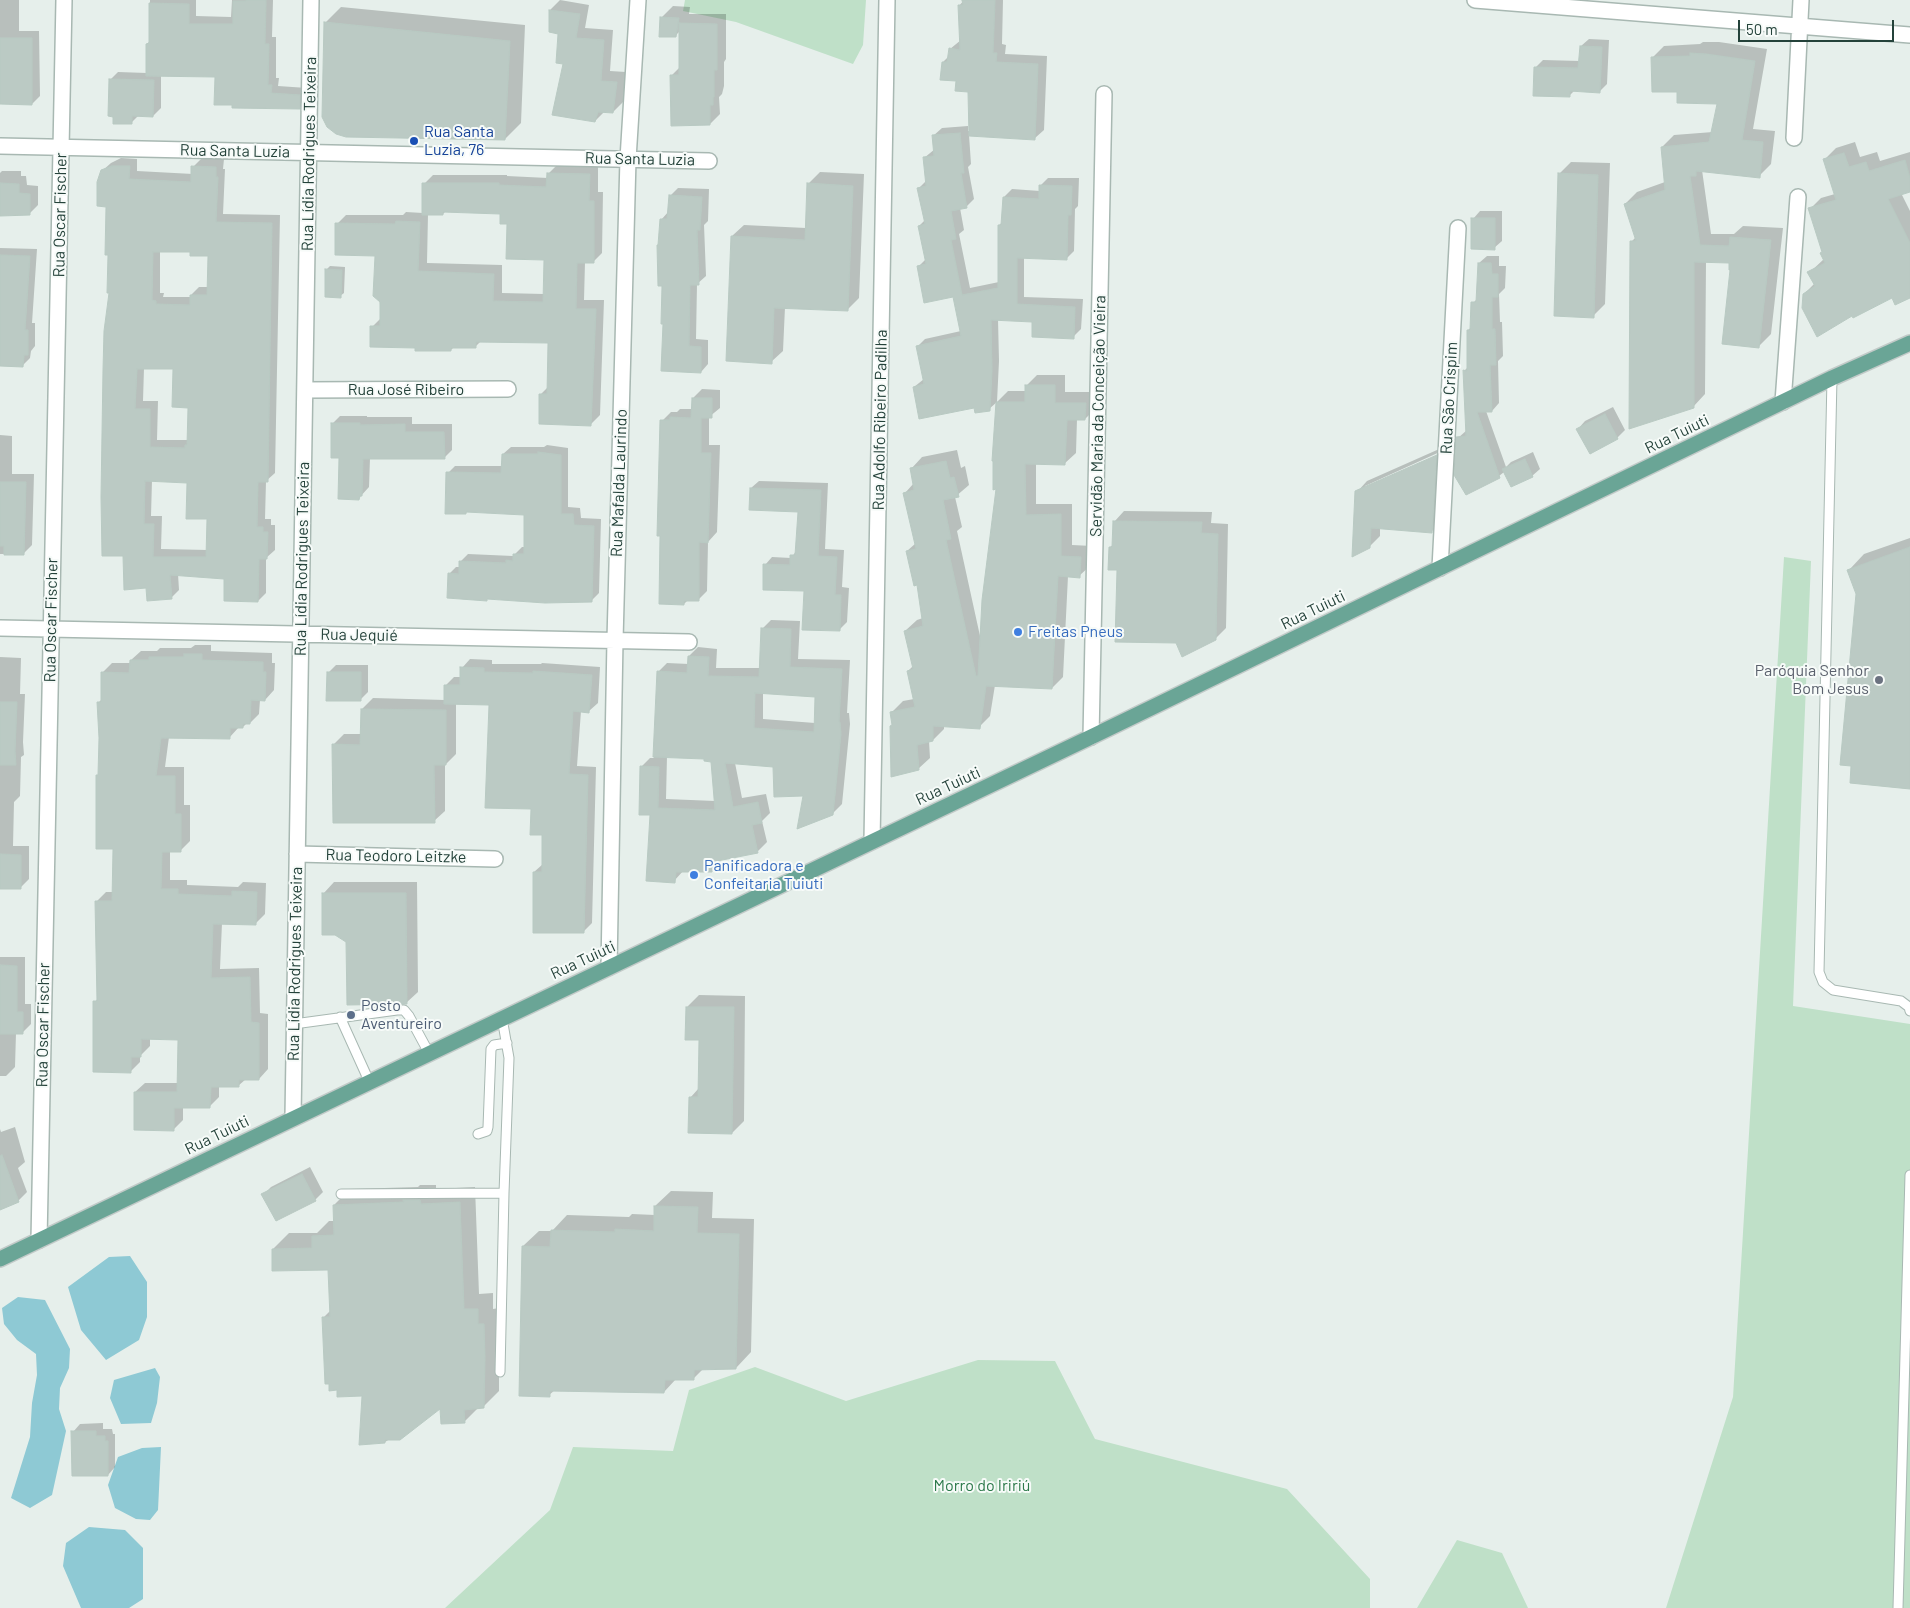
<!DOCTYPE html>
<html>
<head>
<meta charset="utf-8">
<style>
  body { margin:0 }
  #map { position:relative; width:1910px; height:1608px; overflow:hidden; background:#e6efeb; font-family:Barlow,sans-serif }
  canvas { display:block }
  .scale { position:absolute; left:1738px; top:20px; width:156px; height:22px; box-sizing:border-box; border:2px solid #24423a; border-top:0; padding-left:6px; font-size:15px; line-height:18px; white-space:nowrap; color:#24423a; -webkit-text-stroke:4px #f7fbf9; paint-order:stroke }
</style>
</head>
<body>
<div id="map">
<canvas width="1910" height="1608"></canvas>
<div class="scale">50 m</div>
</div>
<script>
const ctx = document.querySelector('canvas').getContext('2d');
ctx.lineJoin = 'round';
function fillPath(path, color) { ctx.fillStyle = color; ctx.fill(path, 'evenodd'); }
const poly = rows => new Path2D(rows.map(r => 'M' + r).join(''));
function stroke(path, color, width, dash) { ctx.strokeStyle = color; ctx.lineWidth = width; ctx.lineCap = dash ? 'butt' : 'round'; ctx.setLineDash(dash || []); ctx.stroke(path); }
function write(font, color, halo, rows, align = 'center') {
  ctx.font = font + ' Barlow,sans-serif'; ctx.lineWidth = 4; ctx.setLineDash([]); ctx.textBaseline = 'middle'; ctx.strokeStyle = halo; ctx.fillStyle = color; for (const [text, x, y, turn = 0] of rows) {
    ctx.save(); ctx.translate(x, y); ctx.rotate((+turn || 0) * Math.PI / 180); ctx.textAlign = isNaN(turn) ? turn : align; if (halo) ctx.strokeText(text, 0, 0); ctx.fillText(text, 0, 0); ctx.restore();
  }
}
fillPath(poly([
  [685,0,866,0,863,45,853,64,736,22,683,11],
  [1784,557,1811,561,1793,1006,1910,1024,1910,1608,1666,1608,1733,1397],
  [978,1360,1055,1361,1095,1439,1287,1489,1370,1579,1370,1608,445,1608,550,1510,573,1447,673,1451,689,1390,755,1367,846,1401],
  [1457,1540,1502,1553,1528,1608,1417,1608]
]), '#bfe0c8');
fillPath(poly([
  [130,1256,147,1282,147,1317,139,1340,106,1360,81,1330,68,1287,109,1257],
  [18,1297,45,1300,70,1349,69,1368,60,1388,59,1409,66,1431,52,1495,30,1508,11,1498,30,1437,32,1403,37,1375,36,1354,17,1340,4,1324,2,1308],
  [155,1368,160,1377,157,1403,151,1423,121,1424,110,1398,114,1380],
  [161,1447,158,1510,150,1520,136,1519,115,1508,108,1485,118,1457,142,1448],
  [89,1527,125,1530,143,1548,143,1599,129,1608,81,1608,63,1566,66,1543]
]), '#8ec9d4');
fillPath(poly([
  [0,0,19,0,19,31,39,31,40,96,32,104,0,103],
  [150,0,196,0,196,16,231,17,232,0,273,0,272,37,276,37,276,78,279,78,278,86,307,88,307,100,299,108,216,76,161,75,161,108,153,116,139,115,131,123,115,115,110,80,118,72,147,73,147,44,150,41],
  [560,0,589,5,585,28,613,30,610,71,626,72,623,102,613,112,605,111,595,121,564,63,560,33,550,10],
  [964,0,1003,0,1002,44,1006,45,1005,54,1047,56,1044,130,1035,138,969,135,971,164,968,167,974,199,966,207,960,208,964,230,959,234,970,288,999,282,999,225,1003,222,1004,197,1012,189,1040,191,1040,186,1048,178,1079,178,1078,206,1075,209,1074,251,1066,259,1024,257,1024,297,1083,299,1081,329,1073,337,1034,321,998,319,999,361,997,402,1008,391,1026,391,1026,386,1037,375,1065,375,1065,392,1096,392,1096,408,1085,419,1077,419,1076,453,1064,464,1036,463,1036,504,1072,504,1072,545,1092,546,1091,565,1079,576,1068,576,1063,677,1052,688,995,685,990,716,979,727,944,725,944,729,933,740,929,741,930,758,918,769,893,724,892,712,903,701,914,699,908,671,913,666,905,631,917,620,923,618,918,583,907,551,916,543,905,493,914,483,911,469,922,457,957,450,961,468,965,466,969,485,955,497,962,527,957,531,980,636,997,488,993,460,997,402,989,409,914,387,924,379,917,347,925,339,961,331,954,296,918,267,926,259,919,226,925,220,919,188,927,180,924,158,935,149,933,136,942,128,968,126,968,131,970,131,969,90,958,80,943,62,949,56,950,49,961,40,959,6],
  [673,6,690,7,689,14,726,14,726,59,724,62,724,86,722,94,719,97,720,114,710,124,671,76,680,67,680,31,676,35,661,18],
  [341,7,525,25,521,123,505,139,325,23],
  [1589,39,1609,40,1607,84,1599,92,1575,90,1569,96,1535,68,1543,60,1580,61,1581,46],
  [1703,42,1719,42,1767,49,1753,129,1775,131,1771,164,1759,176,1702,170,1711,234,1734,234,1743,226,1783,228,1771,334,1759,346,1730,262,1706,261,1705,394,1693,407,1631,242,1636,237,1625,204,1637,192,1665,182,1662,147,1674,135,1713,132,1718,103,1679,91,1652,58,1664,46,1700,44],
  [1855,142,1860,157,1877,152,1880,161,1910,152,1910,191,1901,193,1910,211,1910,296,1804,294,1815,283,1809,273,1824,259,1810,209,1821,198,1835,194,1825,159,1836,148],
  [121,158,137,159,137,171,193,174,193,167,201,159,224,159,223,169,225,169,223,214,280,215,275,473,266,481,265,519,271,519,271,525,275,525,275,550,266,558,266,593,258,601,226,578,178,574,179,590,171,598,149,600,111,292,108,205,102,171,111,163],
  [160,251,191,251,209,255,209,287,199,287,191,295,191,297,163,297,164,293,160,293],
  [144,368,174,368,189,406,188,440,157,440,158,401,143,401],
  [152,480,188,482,209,518,208,550,161,549,162,516,151,516],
  [1571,162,1610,163,1605,304,1593,316,1559,174],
  [557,165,598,166,598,192,603,192,602,253,593,262,585,262,584,300,604,300,600,415,591,424,541,394,548,387,550,342,481,341,475,347,455,346,451,350,416,346,372,327,381,318,376,255,337,224,346,215,403,215,406,212,423,213,424,184,433,175,507,175,507,176,548,178,548,174],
  [446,211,502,212,508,223,545,259,544,294,502,293,502,265,427,263,428,214,443,214],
  [2,171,21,171,21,176,26,176,27,185,38,186,38,205,29,214,0,214,0,173],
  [820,172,864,174,859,298,847,310,785,307,783,351,771,362,732,236,744,225,806,228,808,184],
  [678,188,709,189,708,221,704,225,706,276,697,284,696,339,708,340,708,364,701,372,663,370,664,284,659,244,661,220,669,211,670,196],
  [1480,211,1502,211,1502,241,1494,248,1473,219],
  [0,248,37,249,32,323,35,323,35,346,31,351,30,358,23,365,0,365],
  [1487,256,1499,256,1499,266,1506,266,1505,288,1499,294,1500,322,1502,322,1503,356,1498,361,1499,403,1492,411,1486,411,1506,467,1511,462,1533,452,1540,469,1532,476,1504,472,1499,476,1458,438,1467,430,1464,371,1469,366,1468,330,1472,327,1473,303,1478,298,1479,263],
  [330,266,345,267,344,293,340,296,326,270],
  [702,389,720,390,720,408,709,417,709,445,720,445,717,532,708,542,707,591,698,600,688,600,684,604,662,421,671,412,677,412,680,409,693,409,693,398],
  [1613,407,1625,430,1617,438,1578,429,1585,421],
  [340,416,367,416,367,417,412,417,412,424,452,424,452,450,444,458,370,458,369,487,359,498,341,457,333,423],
  [0,435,12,436,12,474,34,474,32,545,23,554,0,554],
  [547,445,568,448,568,507,580,508,581,518,601,519,599,593,592,600,489,597,486,600,460,599,449,574,456,567,460,567,461,561,468,554,513,556,522,547,525,547,525,514,468,511,466,513,448,473,455,466,503,466,503,454,511,447,544,447],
  [1446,446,1442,521,1432,531,1380,528,1380,536,1369,547,1357,492,1367,481],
  [1442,451,1443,453,1365,488,1365,486],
  [759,481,828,483,825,549,844,550,842,587,849,588,847,622,839,630,805,590,765,565,772,557,791,558,797,550,799,511,751,488],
  [1124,511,1212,512,1211,523,1228,524,1226,628,1215,639,1177,642,1118,569,1110,547,1113,545,1114,522],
  [1910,538,1910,788,1857,594,1849,570,1864,554],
  [771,620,800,621,798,659,850,660,847,713,849,713,850,724,842,804,832,814,804,794,774,766,735,763,742,798,766,794,770,813,762,821,767,842,758,851,721,859,720,862,712,871,684,870,674,881,652,814,641,767,650,758,654,758,658,672,667,663,689,664,689,656,698,647,717,649,716,668,761,668,762,629],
  [763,692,816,695,815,723,763,719],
  [667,756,705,757,712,761,715,801,666,799],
  [195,645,211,645,211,651,272,653,272,663,275,663,274,690,265,700,260,700,259,714,250,723,247,723,243,727,239,727,229,738,169,737,165,767,184,767,184,805,190,805,190,841,180,851,170,851,170,880,187,880,187,885,238,887,243,882,266,883,265,914,255,924,222,923,220,969,259,968,260,1013,268,1014,268,1069,259,1079,246,1079,238,1086,219,1086,219,1097,209,1107,183,1106,183,1120,174,1129,135,1092,145,1083,179,1083,179,1038,150,1038,150,1046,140,1056,140,1062,131,1071,95,1002,98,998,97,901,106,892,114,892,114,848,97,776,99,773,99,702,102,699,102,673,112,663,131,663,131,660,141,651,157,651,160,648,191,648],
  [0,657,21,658,20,694,25,694,23,742,24,755,21,757,20,796,14,802,13,846,29,846,29,879,20,888,0,887],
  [470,659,492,660,492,664,541,664,542,663,600,667,598,703,589,711,581,711,577,766,596,767,592,923,583,932,534,872,543,864,543,834,490,704,456,703,456,754,445,765,445,811,434,821,334,744,344,734,362,734,362,709,373,698,445,700,445,686,454,677,461,677,462,668],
  [336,665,368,665,368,692,360,700,328,673],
  [334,882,417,882,418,992,406,1003,347,942,323,894],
  [0,957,25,957,25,1004,31,1004,31,1024,22,1033,16,1033,15,1067,6,1076,0,1076],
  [699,995,745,996,744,1121,732,1133,690,1098,699,1088,700,1039,687,1007],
  [15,1127,25,1162,18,1168,27,1192,18,1201,0,1208,0,1129,1,1132],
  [310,1167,323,1192,315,1200,263,1195,271,1187],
  [420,1185,436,1185,436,1189,475,1187,479,1294,493,1293,493,1309,499,1308,499,1391,483,1407,479,1407,464,1422,442,1407,385,1442,364,1394,323,1318,331,1310,329,1269,273,1249,289,1233,317,1233,329,1221,335,1221,334,1205,350,1189,418,1187],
  [671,1191,713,1192,712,1218,754,1219,751,1352,736,1368,704,1368,694,1378,676,1379,664,1392,555,1390,549,1395,523,1246,539,1231,552,1231,567,1215,629,1217,632,1214,655,1215,655,1206],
  [103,1423,103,1429,112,1429,113,1434,115,1434,115,1467,108,1475,73,1432,80,1424]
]), '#0003');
const building = poly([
  [246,0,266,0,265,44,269,44,268,85,272,85,271,93,300,95,300,109,232,108,232,105,214,105,215,77,146,76,146,44,149,43,149,3,189,4,189,24,233,24,233,1,246,1,246,0],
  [962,0,995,0,993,53,997,53,996,62,1038,64,1035,140,969,136,968,92,955,91,956,81,940,80,942,62,947,62,949,48,960,50,958,5,963,5,962,0],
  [549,10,580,14,576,38,604,40,601,81,617,82,613,113,598,112,595,122,552,115,563,64,556,63,558,34,549,32,549,10],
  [660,17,679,18,676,37,659,37,660,17],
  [324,22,510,41,505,140,346,137,336,134,327,127,322,117,324,22],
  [679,23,717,24,717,70,714,70,714,97,713,97,713,105,710,105,710,125,671,126,670,75,679,75,679,23],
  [0,38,32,38,32,105,0,104,0,38],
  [1580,46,1602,47,1600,93,1570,91,1570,97,1533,96,1534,67,1578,68,1580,46],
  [1690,53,1706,54,1755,61,1742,140,1763,142,1760,178,1696,171,1696,176,1690,176,1700,245,1729,246,1730,237,1771,240,1759,348,1722,344,1730,270,1729,270,1729,263,1694,262,1694,408,1629,429,1630,241,1636,241,1624,204,1665,190,1661,147,1709,142,1717,104,1677,103,1677,92,1652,92,1651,57,1690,56,1690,53],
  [109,79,154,80,153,117,132,116,132,124,113,124,113,117,108,116,109,79],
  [960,133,964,173,961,173,967,208,951,211,956,239,951,240,962,295,998,288,998,225,1001,225,1003,197,1039,199,1039,185,1072,186,1071,215,1068,215,1067,260,1017,258,1017,304,1075,307,1074,339,1032,337,1032,322,991,320,992,370,990,411,975,413,974,408,919,419,913,387,924,384,916,346,961,336,953,297,924,303,917,266,926,264,918,226,925,224,917,188,926,186,923,157,934,156,932,135,960,133],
  [1844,153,1849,167,1866,162,1869,171,1905,160,1910,178,1910,192,1888,199,1910,243,1910,298,1895,305,1892,298,1853,318,1852,316,1817,337,1802,308,1803,294,1815,286,1807,272,1825,263,1820,253,1822,252,1808,208,1836,200,1823,159,1844,153],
  [112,166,130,166,129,179,191,182,191,166,216,167,216,177,218,177,216,222,272,223,268,482,258,482,257,527,263,527,263,532,268,532,267,559,259,559,258,602,224,601,224,579,170,575,172,599,147,601,146,588,124,590,123,556,102,556,101,497,103,370,104,331,109,293,107,293,108,255,105,255,106,207,97,206,97,182,101,170,112,166],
  [153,252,190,252,190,256,208,256,207,295,190,295,190,305,156,304,156,301,152,300,153,252],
  [137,369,173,369,172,407,188,408,187,445,185,445,185,448,150,447,150,409,135,409,137,369],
  [145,481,187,483,186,519,207,519,206,557,153,557,154,524,144,524,145,481],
  [547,173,590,174,589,201,594,201,594,263,577,263,576,309,596,309,591,426,539,424,539,394,547,394,548,343,476,342,476,348,451,348,451,351,415,351,415,348,370,347,370,326,380,326,380,302,373,296,375,256,335,255,335,223,395,224,396,221,420,222,418,271,494,274,493,301,543,302,544,260,506,259,507,224,500,224,500,214,443,212,443,215,422,215,422,183,499,183,499,185,546,187,547,173],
  [1558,173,1598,175,1594,318,1554,316,1558,173],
  [0,183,19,184,19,193,30,194,30,215,0,216,0,183],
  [807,183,853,186,848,311,774,308,772,364,726,361,731,236,805,240,807,183],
  [669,195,702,197,700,230,697,230,699,285,690,285,689,346,701,347,701,373,661,371,663,324,661,324,662,286,658,286,657,245,658,245,660,219,667,219,669,195],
  [1471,218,1495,218,1495,250,1471,249,1471,218],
  [0,255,30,256,25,330,28,330,28,355,24,355,23,367,0,366,0,255],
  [1478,263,1491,263,1492,274,1498,274,1498,297,1492,297,1492,329,1495,329,1496,365,1490,365,1492,412,1477,412,1500,478,1466,495,1454,475,1456,437,1466,436,1463,370,1467,371,1467,330,1470,330,1471,302,1476,302,1478,263],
  [325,269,342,270,341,298,325,297,325,269],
  [1025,385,1055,385,1055,403,1086,403,1085,420,1067,420,1065,465,1025,464,1026,515,1061,514,1061,556,1081,557,1080,578,1058,576,1052,689,986,686,980,729,933,726,933,741,917,745,919,770,891,777,890,726,892,725,890,712,915,707,907,671,913,669,904,631,923,626,917,585,914,586,906,551,916,549,903,493,914,490,910,468,946,461,950,478,954,477,959,497,943,500,951,539,946,540,976,676,978,676,982,600,996,489,993,490,993,461,992,461,996,402,1025,402,1025,385],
  [692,398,712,398,712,418,701,418,701,453,711,453,708,543,699,542,699,601,684,601,684,605,659,604,660,536,657,536,660,420,670,420,670,417,691,418,692,398],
  [1605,414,1618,439,1590,454,1576,429,1605,414],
  [331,423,360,423,360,425,405,424,405,432,444,432,445,459,363,459,362,496,360,496,359,500,338,499,339,458,331,458,331,423],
  [538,452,561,455,561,514,573,514,574,525,594,526,592,602,545,603,487,599,487,601,447,598,448,573,459,574,459,561,506,563,506,560,513,561,513,554,524,554,524,515,466,512,466,514,445,514,446,472,501,473,502,454,538,454,538,452],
  [1437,455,1432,533,1371,528,1370,548,1352,557,1355,491,1437,455],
  [1525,459,1533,477,1511,487,1502,469,1525,459],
  [0,482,26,482,24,555,4,555,4,546,0,546,0,482],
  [750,488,821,490,818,556,837,557,835,595,841,595,840,631,802,630,804,591,763,590,763,564,790,565,790,555,795,555,798,512,749,510,750,488],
  [1113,521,1202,522,1201,533,1218,534,1216,640,1182,657,1176,643,1115,642,1117,570,1108,570,1109,547,1112,547,1113,521],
  [1910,547,1910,789,1850,783,1851,766,1840,765,1856,594,1847,570,1910,547],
  [761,628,791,629,790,667,842,669,839,722,840,722,841,734,833,815,797,829,803,796,774,797,773,767,725,763,733,807,758,802,762,823,752,825,758,853,712,862,712,872,676,872,675,883,646,881,650,815,639,815,640,766,659,767,658,808,715,810,711,762,704,761,704,759,653,757,657,671,687,673,688,656,709,657,708,676,759,677,761,628],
  [755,693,815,697,814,732,754,728,755,693],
  [184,654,202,654,202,660,263,662,263,672,266,672,265,701,251,700,250,724,243,724,243,728,230,728,230,739,161,738,156,776,175,776,175,814,181,814,181,852,162,852,161,889,178,889,178,894,232,896,232,891,257,892,256,925,213,924,211,978,250,977,251,1022,259,1023,259,1080,239,1080,239,1087,211,1087,210,1108,174,1108,174,1131,134,1130,134,1092,177,1092,178,1040,141,1039,141,1057,131,1057,131,1073,93,1072,93,1001,97,1001,95,901,112,901,113,849,96,849,96,775,98,775,99,738,97,702,101,702,101,672,129,673,130,660,149,660,149,657,184,657,184,654],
  [460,667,484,668,484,672,533,673,533,671,592,675,589,713,573,711,569,774,588,775,584,933,533,933,533,872,542,872,542,835,530,835,531,809,485,808,489,705,444,704,444,685,460,685,460,667],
  [327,672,361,672,361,701,326,701,327,672],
  [0,702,17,702,15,751,16,765,0,765,0,702],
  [361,709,446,710,446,765,434,765,435,823,333,823,332,744,360,745,361,709],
  [0,854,21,855,21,889,0,889,0,854],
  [322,893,406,893,407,1004,347,1005,346,942,335,935,322,935,322,893],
  [0,965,17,966,17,1012,23,1012,23,1034,0,1034,0,965],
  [686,1007,734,1007,732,1134,688,1133,689,1097,698,1097,699,1040,685,1040,686,1007],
  [2,1155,19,1202,0,1210,0,1156,2,1155],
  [302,1174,316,1201,276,1221,261,1194,302,1174],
  [403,1200,420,1200,421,1204,460,1202,464,1309,478,1309,478,1324,484,1324,485,1357,484,1408,464,1410,465,1423,441,1424,440,1409,400,1440,385,1440,385,1443,359,1445,362,1396,337,1397,337,1390,329,1391,329,1384,325,1384,322,1317,330,1317,328,1270,272,1271,272,1249,312,1248,312,1236,334,1235,333,1205,404,1202,403,1200],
  [654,1206,698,1207,697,1233,739,1234,736,1369,694,1370,694,1380,665,1380,664,1393,550,1391,550,1397,519,1396,522,1246,550,1247,551,1230,615,1232,615,1229,654,1231,654,1206],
  [71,1431,96,1431,96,1436,105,1436,105,1441,108,1441,108,1476,72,1476,71,1431]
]);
fillPath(building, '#bbcac4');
stroke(building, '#b8c9c2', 1);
const service = poly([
  [1832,378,1819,972,1823,982,1833,990,1901,1001,1909,1007,1910,1011],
  [340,1017,369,1081],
  [294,1024,397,1010,404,1010,409,1016,429,1053],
  [478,1134,487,1131,488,1127,491,1049,494,1045,507,1043],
  [341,1194,504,1193],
  [500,1372,504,1193,509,1058,502,1018],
  [1898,1608,1910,1175]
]);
const minor = poly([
  [1475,0,1910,35],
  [1794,138,1801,0],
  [0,146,709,161],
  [305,390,508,389],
  [1783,402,1798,197],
  [1440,568,1458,228],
  [0,628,689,642],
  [1091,737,1104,94],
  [872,841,887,0],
  [297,854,495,859],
  [609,967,615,640,628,159,638,0],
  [293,1117,311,0],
  [39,1240,64,0]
]);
const primary = poly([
  [0,1259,1091,737,1832,378,1910,343]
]);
stroke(service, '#a8b8b2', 11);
stroke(minor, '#a8b8b2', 18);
stroke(primary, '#c2cac8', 18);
stroke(service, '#fff', 9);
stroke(minor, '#fff', 15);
stroke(primary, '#6aa596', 15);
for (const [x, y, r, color] of [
  [414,141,5,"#1a4fb4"],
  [1018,632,5,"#3f7fe0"],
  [1879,680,5,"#6b7280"],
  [694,875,5,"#3f7fe0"],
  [351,1015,5,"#5c6f8a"]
]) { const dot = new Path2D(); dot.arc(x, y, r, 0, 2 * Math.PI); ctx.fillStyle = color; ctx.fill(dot); stroke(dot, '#f7fbf9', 2); }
write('16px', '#164399', '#f7fbf9', [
  ["Rua Santa",424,132],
  ["Luzia, 76",424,150]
], 'left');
write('16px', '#24423a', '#f7fbf9', [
  ["Rua Santa Luzia",235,151,1],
  ["Rua Lídia Rodrigues Teixeira",309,154,-89],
  ["Rua Santa Luzia",640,159,1],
  ["Rua Oscar Fischer",60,215,-89],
  ["Rua José Ribeiro",406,390],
  ["Rua São Crispim",1449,398,-87],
  ["Servidão Maria da Conceição Vieira",1098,416,-89],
  ["Rua Adolfo Ribeiro Padilha",880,420,-89],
  ["Rua Tuiuti",1677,434,-26],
  ["Rua Mafalda Laurindo",619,483,-88],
  ["Rua Lídia Rodrigues Teixeira",302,559,-89],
  ["Rua Tuiuti",1313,610,-26],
  ["Rua Oscar Fischer",51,620,-89],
  ["Rua Jequié",359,635,1],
  ["Rua Tuiuti",948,786,-25],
  ["Rua Teodoro Leitzke",396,856,1],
  ["Rua Tuiuti",583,960,-25],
  ["Rua Lídia Rodrigues Teixeira",295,964,-89],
  ["Rua Oscar Fischer",43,1025,-89],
  ["Rua Tuiuti",217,1135,-26]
]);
write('16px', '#366cbe', '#f7fbf9', [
  ["Freitas Pneus",1028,632],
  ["Panificadora e",704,866],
  ["Confeitaria Tuiuti",704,884]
], 'left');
write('16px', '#5b616d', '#f7fbf9', [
  ["Paróquia Senhor",1869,671],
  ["Bom Jesus",1869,689]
], 'right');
write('16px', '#4e5e75', '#f7fbf9', [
  ["Posto",361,1006],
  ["Aventureiro",361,1024]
], 'left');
write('16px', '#2d7a4b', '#f7fbf9', [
  ["Morro do Iririú",982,1486]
]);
</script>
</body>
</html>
